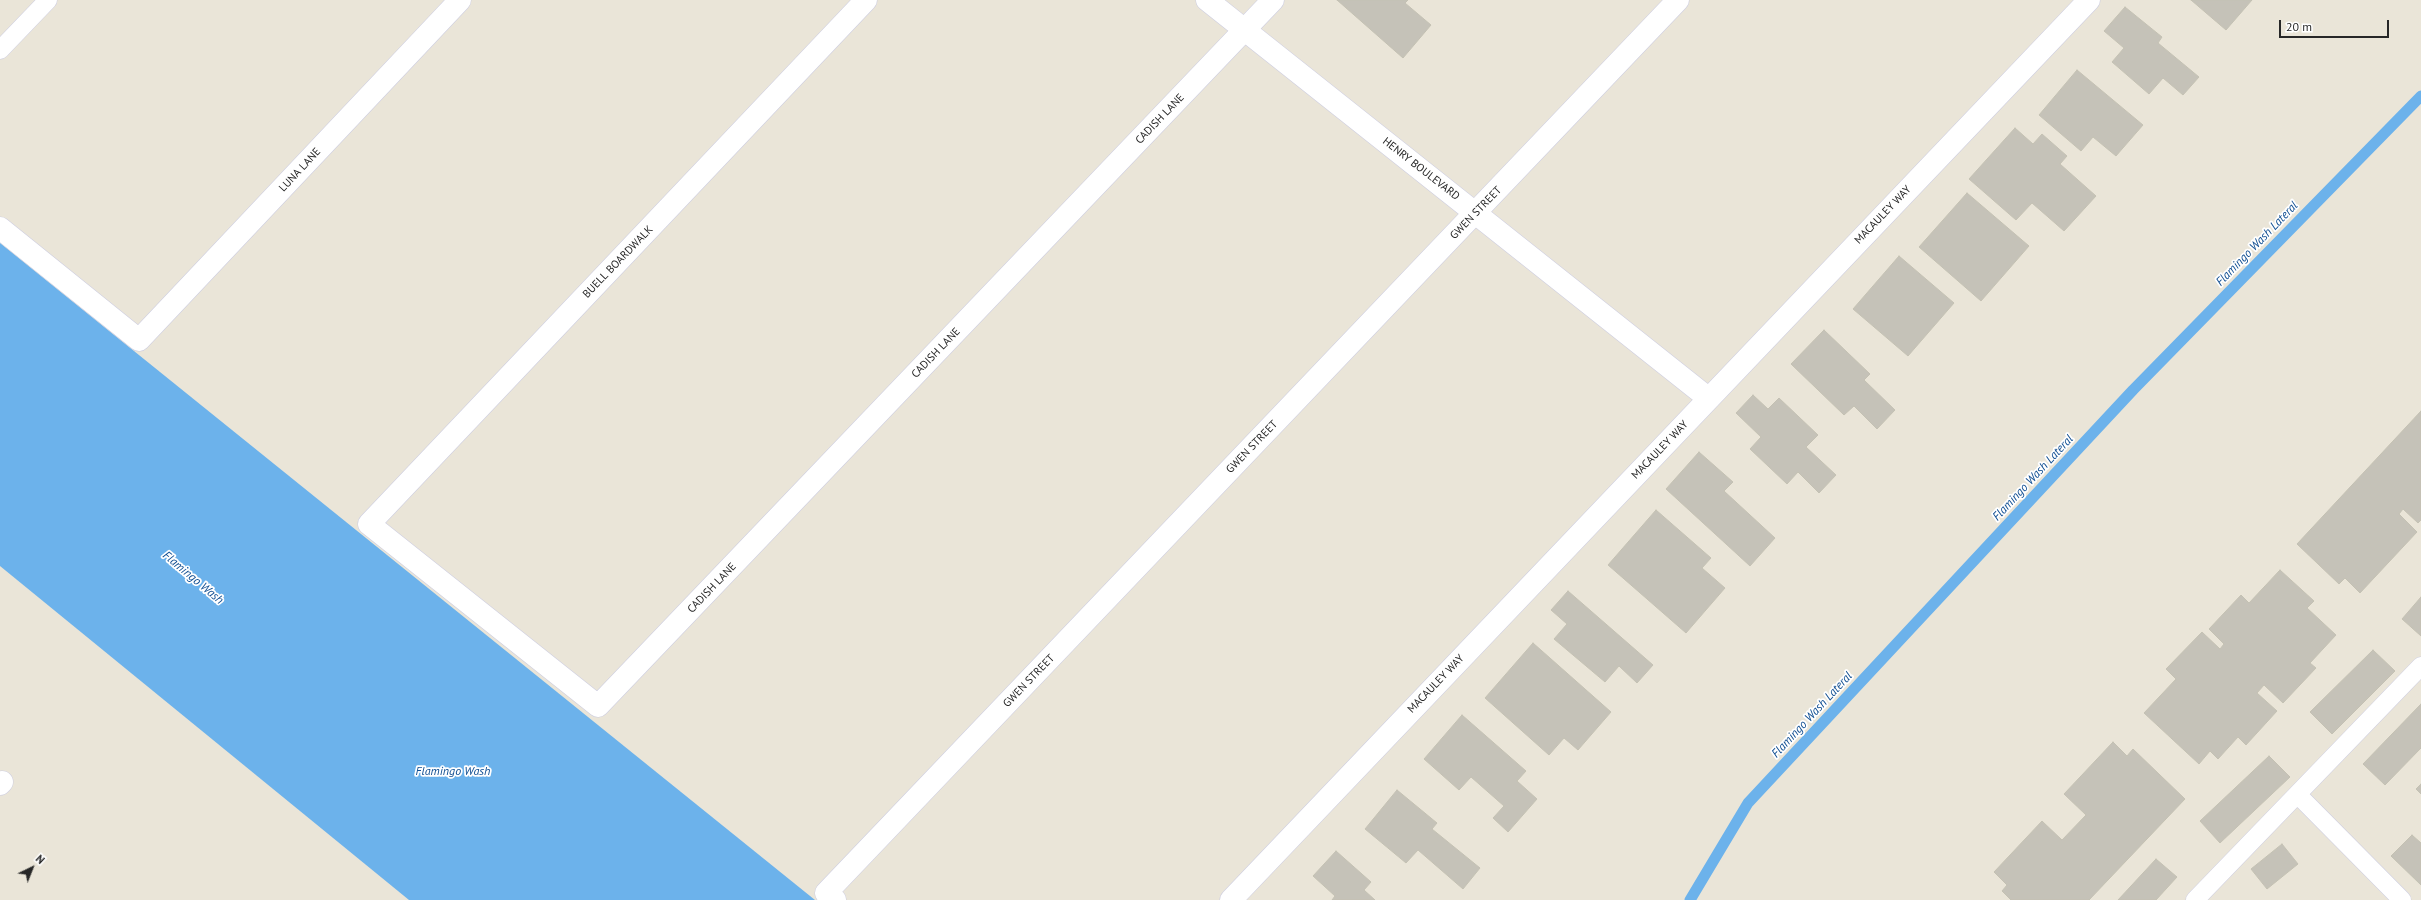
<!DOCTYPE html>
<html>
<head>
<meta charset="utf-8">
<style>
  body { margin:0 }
  #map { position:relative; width:2421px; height:900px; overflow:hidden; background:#eae5d8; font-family:"PT Sans",sans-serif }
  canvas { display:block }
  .north { position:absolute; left:12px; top:848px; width:40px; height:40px; -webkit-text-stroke:3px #fff; paint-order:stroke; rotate:43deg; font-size:11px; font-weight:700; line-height:16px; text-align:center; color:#272727 }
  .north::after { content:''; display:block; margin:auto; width:14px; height:18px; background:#272727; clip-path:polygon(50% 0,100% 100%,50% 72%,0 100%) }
  .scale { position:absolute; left:2279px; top:20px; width:110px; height:18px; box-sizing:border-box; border:2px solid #272727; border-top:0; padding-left:5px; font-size:12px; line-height:14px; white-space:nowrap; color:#272727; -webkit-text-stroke:3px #fff; paint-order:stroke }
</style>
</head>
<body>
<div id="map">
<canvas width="2421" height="900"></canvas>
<div class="north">N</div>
<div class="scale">20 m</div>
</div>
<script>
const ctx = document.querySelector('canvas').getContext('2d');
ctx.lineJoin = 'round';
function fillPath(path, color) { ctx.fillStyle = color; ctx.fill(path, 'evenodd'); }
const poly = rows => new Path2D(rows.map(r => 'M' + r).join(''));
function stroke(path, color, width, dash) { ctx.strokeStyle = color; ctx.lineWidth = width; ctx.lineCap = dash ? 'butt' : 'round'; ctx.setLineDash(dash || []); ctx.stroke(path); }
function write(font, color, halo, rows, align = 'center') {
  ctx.font = font + ' "PT Sans",sans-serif'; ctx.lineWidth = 3.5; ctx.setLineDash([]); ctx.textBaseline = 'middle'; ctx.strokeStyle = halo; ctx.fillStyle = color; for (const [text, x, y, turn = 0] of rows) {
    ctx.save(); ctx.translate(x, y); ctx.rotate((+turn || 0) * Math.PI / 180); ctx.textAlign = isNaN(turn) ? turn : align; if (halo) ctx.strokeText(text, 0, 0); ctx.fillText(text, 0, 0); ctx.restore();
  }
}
fillPath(poly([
  [0,243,815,900,409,900,0,566]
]), '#6cb2eb');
stroke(poly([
  [1690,900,1748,803,2133,390,2421,96]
]), '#6cb2eb', 11);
const building = poly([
  [1337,0,1408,0,1405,3,1431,25,1403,58,1337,0],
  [2191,0,2252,0,2226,30,2191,0],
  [2125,7,2162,37,2158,43,2199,77,2183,95,2163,78,2149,94,2112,62,2124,48,2104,31,2125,7],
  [2077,70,2143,125,2116,156,2093,137,2081,151,2039,115,2077,70],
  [2015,128,2033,144,2042,134,2067,156,2060,164,2096,196,2064,231,2032,203,2016,220,1969,179,2015,128],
  [1967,193,2029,246,1981,301,1919,247,1967,193],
  [1899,256,1954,303,1908,356,1853,309,1899,256],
  [1824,330,1870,374,1864,380,1895,410,1877,429,1854,406,1844,415,1791,364,1824,330],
  [1753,395,1768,409,1779,398,1818,435,1806,447,1836,475,1819,493,1798,472,1787,484,1750,449,1761,437,1736,413,1753,395],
  [2421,411,2421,520,2418,523,2403,509,2399,514,2417,532,2360,593,2345,578,2339,584,2297,544,2421,411],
  [1699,452,1733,482,1724,491,1775,538,1750,566,1666,489,1699,452],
  [1656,510,1711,558,1702,568,1725,588,1686,633,1608,565,1656,510],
  [2280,570,2314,601,2307,608,2336,635,2310,663,2316,668,2283,703,2264,685,2257,693,2277,711,2246,745,2238,737,2218,759,2210,751,2199,764,2144,713,2176,679,2166,669,2202,632,2220,649,2224,644,2209,629,2241,595,2249,603,2280,570],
  [1568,591,1653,665,1637,683,1619,666,1605,682,1554,639,1567,624,1551,610,1568,591],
  [2421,597,2421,636,2402,619,2421,597],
  [1533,643,1611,712,1578,750,1564,738,1549,755,1485,698,1533,643],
  [2373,650,2395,671,2332,734,2310,712,2373,650],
  [2421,704,2421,748,2385,785,2363,764,2421,704],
  [1462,715,1526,771,1517,781,1537,799,1508,832,1493,818,1504,806,1471,777,1459,790,1424,759,1462,715],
  [2113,742,2127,756,2133,749,2185,799,2089,900,2011,900,2002,891,2007,885,1994,872,2042,821,2062,840,2086,815,2064,794,2113,742],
  [2269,756,2290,777,2220,843,2200,821,2269,756],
  [2421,784,2421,794,2416,789,2421,784],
  [1397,790,1437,823,1432,829,1480,868,1463,889,1418,850,1406,863,1365,829,1397,790],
  [2412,835,2421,843,2421,885,2391,856,2412,835],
  [2282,844,2298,864,2267,889,2251,869,2282,844],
  [1336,851,1371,882,1364,890,1375,900,1332,900,1335,896,1313,876,1336,851],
  [2156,859,2177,877,2156,900,2118,900,2156,859]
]);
fillPath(building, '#c5c2b8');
stroke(building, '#c4c1b3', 1);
const service = poly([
  [0,50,48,0],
  [2298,795,2402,900],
  [2195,900,2421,666]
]);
const minor = poly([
  [866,0,369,524,598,706,1273,0],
  [1207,0,1708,398],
  [0,228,139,340,460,0],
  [0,784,2,782],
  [835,900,826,893,1678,0],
  [1231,900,2089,0]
]);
stroke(service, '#cecee0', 19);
stroke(minor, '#cecee0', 23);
stroke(service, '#fff', 18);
stroke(minor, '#fff', 22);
write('11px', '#272727', '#fff', [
  ["CADISH LANE",1160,119,-46],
  ["HENRY BOULEVARD",1421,169,38],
  ["LUNA LANE",300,170,-47],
  ["GWEN STREET",1476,213,-46],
  ["MACAULEY WAY",1883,215,-46],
  ["BUELL BOARDWALK",618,262,-46],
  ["CADISH LANE",936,353,-46],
  ["GWEN STREET",1252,447,-46],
  ["MACAULEY WAY",1660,450,-46],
  ["CADISH LANE",712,588,-46],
  ["GWEN STREET",1029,681,-46],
  ["MACAULEY WAY",1436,684,-46]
]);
write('italic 12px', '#104e92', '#fff', [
  ["Flamingo Wash Lateral",2257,244,-46],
  ["Flamingo Wash Lateral",2033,478,-47],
  ["Flamingo Wash",193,578,40],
  ["Flamingo Wash Lateral",1812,715,-47],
  ["Flamingo Wash",453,772]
]);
</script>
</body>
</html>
